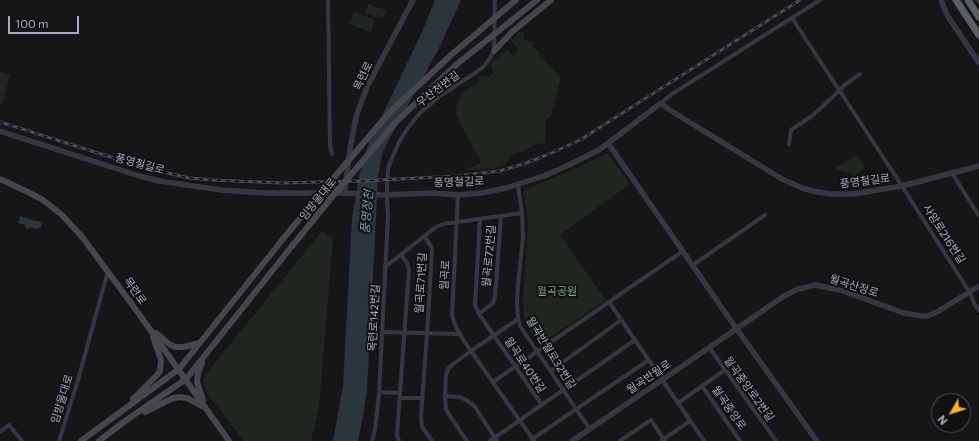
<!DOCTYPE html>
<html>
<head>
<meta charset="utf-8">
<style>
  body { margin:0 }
  #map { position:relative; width:979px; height:441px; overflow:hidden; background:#161618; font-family:Commissioner,sans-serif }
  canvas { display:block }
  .north { position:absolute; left:931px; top:393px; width:40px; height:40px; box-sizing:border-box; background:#111113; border:1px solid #4d4f55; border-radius:50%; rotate:231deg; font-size:11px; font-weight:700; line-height:16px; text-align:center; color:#a8adb8 }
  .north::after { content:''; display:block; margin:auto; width:14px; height:18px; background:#f2b134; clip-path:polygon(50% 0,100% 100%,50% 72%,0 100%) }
  .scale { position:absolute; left:8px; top:16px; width:71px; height:18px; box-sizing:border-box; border:2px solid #a8adb8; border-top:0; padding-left:5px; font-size:12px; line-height:14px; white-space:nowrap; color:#a8adb8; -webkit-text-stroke:3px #111113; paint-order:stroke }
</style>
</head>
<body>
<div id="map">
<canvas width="979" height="441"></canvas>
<div class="north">N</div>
<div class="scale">100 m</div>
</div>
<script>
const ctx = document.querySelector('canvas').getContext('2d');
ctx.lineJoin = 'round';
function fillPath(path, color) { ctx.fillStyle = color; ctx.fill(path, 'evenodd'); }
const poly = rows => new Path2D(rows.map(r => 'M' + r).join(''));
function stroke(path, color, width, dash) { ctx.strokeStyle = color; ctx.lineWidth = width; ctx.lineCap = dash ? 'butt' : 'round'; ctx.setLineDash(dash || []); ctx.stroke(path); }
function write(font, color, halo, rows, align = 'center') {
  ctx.font = font + ' Commissioner,"Noto Sans KR",sans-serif'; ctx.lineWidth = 4; ctx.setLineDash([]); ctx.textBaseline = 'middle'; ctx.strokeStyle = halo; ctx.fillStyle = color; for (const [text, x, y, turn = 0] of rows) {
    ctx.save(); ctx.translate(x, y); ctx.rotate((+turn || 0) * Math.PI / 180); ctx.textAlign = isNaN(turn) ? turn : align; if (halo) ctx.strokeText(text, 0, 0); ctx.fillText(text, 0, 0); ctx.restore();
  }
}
fillPath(poly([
  [368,4,386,10,383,19,365,13],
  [354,12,375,20,371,32,349,24],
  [519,32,524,32,524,37,527,41,533,41,533,48,539,51,539,56,560,76,560,81,550,118,545,120,546,130,545,143,537,144,522,152,510,155,505,165,487,169,466,171,467,168,475,166,481,162,460,123,456,111,457,105,459,98,467,90,478,83,479,77,484,76,489,77,493,73,491,65,491,62,508,49,509,52,514,56,518,49,511,41],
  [0,72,10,75,2,105,0,104],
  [608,153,630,184,560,235,606,300,542,343,538,342,526,324,524,318,523,300,528,227,527,212,523,191,574,169,605,154],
  [857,155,865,168,854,176,850,173,834,169],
  [322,231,333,238,319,408,311,441,244,441,209,396,206,391,203,383,206,374]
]), '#1e261f');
fillPath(poly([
  [435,0,461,0,438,50,383,151,378,177,367,390,362,422,358,441,333,441,343,386,352,219,359,175,369,143,422,32],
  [20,216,36,221,40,221,42,224,41,227,37,229,30,227,29,229,25,228,25,225,18,223]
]), '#2c353c');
stroke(poly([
  [328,0,330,145,332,154],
  [792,18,902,186,970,293,974,303,979,311],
  [661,103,672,94,820,0],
  [789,144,791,130,812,116,822,107,846,84,860,74],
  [952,173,979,216],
  [518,185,522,213,523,237,518,285,517,302,518,319,520,326,576,409,590,429],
  [458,195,452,315,455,325,464,341,534,441],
  [480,219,475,305,479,314,542,405],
  [424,236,431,246,432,250,427,334,421,416,422,427,432,441],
  [693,265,765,215],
  [385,267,436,227,443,224,522,213],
  [609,302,704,441],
  [479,314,493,303,495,297,501,216],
  [382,332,460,334],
  [709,347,776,441],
  [551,371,621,320],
  [493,382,683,251],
  [702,386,740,441],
  [379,392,400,393],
  [445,396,460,397,466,400,472,404,475,407,497,441],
  [400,398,423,398],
  [678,403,725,370],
  [0,432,9,425,22,441],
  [532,439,649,360],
  [59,441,78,380,108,271],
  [372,441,375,430,379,394,388,215,387,201,387,184,388,170,389,165,400,140,408,128,420,113,440,96,478,71,484,66,490,58,494,51,495,0],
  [399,441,397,435,409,269,407,263,401,255],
  [467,441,450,416,446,409,445,396,446,375,448,369,453,364,471,351,518,319],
  [490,441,635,340],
  [620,441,651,420,665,441],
  [661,441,690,421]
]), '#37383d', 4);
stroke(poly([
  [941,0,947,15,979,63],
  [978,0,979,1],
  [0,131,136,175,159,181,221,190,264,193,341,193,384,195,431,193,458,195,482,193,506,188,544,176,571,164,599,150,661,103,668,109,782,179,802,188,817,192,831,194,853,194,902,186,979,166],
  [608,143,731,321,817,441],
  [336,189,345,189,350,149,356,117,367,87,413,0],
  [572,441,662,380,784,296,798,289,815,285,840,290,904,313,922,316,928,316,937,312,979,286]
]), '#37383d', 5.5);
stroke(poly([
  [503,11,516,0],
  [511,21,537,0],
  [494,51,512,32,551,0],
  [0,179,30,193,43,200,62,215,83,238,139,314,229,441],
  [156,333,169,344,175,347,184,347,199,343],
  [202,363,198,373,197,382,203,400],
  [133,399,157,375,160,371,161,360,153,337],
  [145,412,171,399,179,397,187,398,204,407],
  [81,441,179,369,283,239],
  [99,441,125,421,186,379,292,246]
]), '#45474d', 6);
stroke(poly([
  [956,0,979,35],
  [968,0,979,17]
]), '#5b5e65', 7);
const rail = poly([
  [0,122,142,167,189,178,214,180,281,183,361,181,455,176,500,171,526,163,547,155,580,140,800,0]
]);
stroke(rail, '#4a4c52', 3);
stroke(rail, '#111113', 1.5, [4.5]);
stroke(poly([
  [283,239,326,187,389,113,451,55,503,11],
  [292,246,337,191,396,122,457,64,511,21]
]), '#45474d', 6);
write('11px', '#a8adb8', '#111113', [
  ["목련로",363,76,-65],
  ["우산천변길",438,89,-37],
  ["풍영철길로",140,164,15],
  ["풍영철길로",865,181,-7],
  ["풍영철길로",459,182,-2],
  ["임방울대로",318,199,-51],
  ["사암로216번길",944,234,57],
  ["월곡로72번길",489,256,-85],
  ["월곡로",445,275,-87],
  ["월곡로71번길",421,283,-87],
  ["월곡산정로",854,286,17],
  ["목련로",135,291,54],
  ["목련로142번길",374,318,-87],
  ["월곡반월로32번길",551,353,58],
  ["월곡로40번길",525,365,56],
  ["월곡반월로",649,377,-34],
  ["월곡중앙로2번길",749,389,54],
  ["임방울대로",62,399,-73],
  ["월곡중앙로",729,408,55]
]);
write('11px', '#7fa381', '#111113', [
  ["월곡공원",557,291]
]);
write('italic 12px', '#7f9bb3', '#111113', [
  ["풍영정천",367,212,-85]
]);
</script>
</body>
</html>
